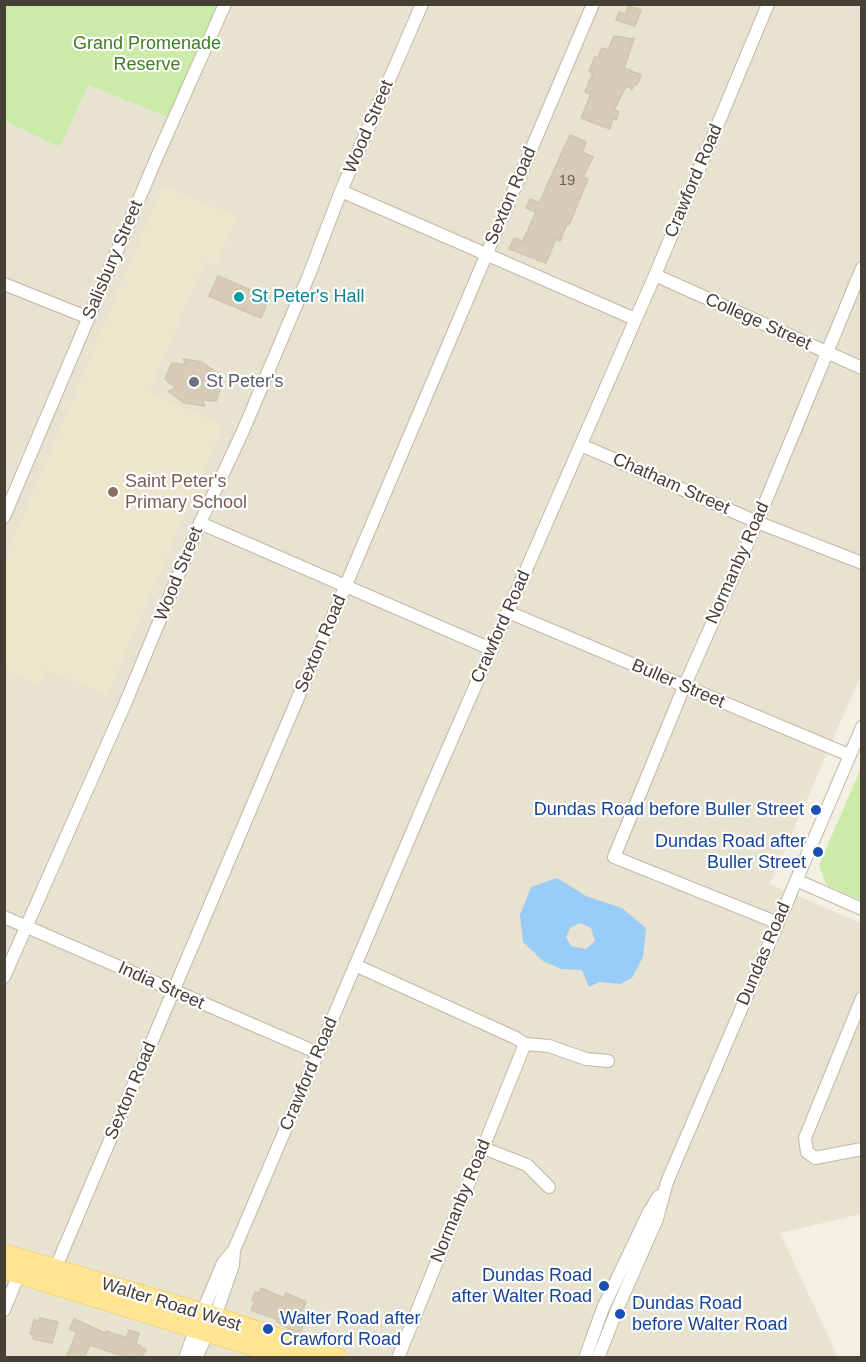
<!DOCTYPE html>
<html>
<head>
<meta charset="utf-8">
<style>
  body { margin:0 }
  #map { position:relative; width:866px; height:1362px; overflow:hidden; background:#f4efe3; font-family:Arial,sans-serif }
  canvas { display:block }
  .frame { position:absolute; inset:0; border:6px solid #463f33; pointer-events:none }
</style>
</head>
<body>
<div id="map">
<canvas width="866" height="1362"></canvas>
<div class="frame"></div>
</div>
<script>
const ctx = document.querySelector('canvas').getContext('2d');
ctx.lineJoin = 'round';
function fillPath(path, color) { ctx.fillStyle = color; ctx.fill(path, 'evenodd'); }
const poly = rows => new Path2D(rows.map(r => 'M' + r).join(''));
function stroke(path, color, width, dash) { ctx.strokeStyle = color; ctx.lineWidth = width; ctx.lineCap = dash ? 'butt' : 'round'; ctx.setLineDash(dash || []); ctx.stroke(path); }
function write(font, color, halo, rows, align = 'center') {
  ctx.font = font + ' Arial,sans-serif'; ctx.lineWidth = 4.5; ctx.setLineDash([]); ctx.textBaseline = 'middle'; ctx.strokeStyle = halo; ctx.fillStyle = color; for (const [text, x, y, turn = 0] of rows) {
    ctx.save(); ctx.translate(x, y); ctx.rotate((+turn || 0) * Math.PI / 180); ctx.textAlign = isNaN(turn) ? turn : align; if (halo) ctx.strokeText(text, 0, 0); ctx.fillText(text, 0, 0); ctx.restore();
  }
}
fillPath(poly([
  [5,5,861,5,861,675,770,884,861,923,861,1214,780,1233,838,1357,5,1358]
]), '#e8e2d1');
fillPath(poly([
  [163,186,237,217,216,265,205,261,149,392,223,425,107,695,46,669,39,685,5,670,5,559]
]), '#eee6cc');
fillPath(poly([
  [5,5,225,5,175,120,88,85,60,147,5,121],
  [861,768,861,900,826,885,819,865]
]), '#caeca8');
fillPath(poly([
  [557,878,586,896,622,908,646,928,643,957,632,978,620,984,599,982,589,987,582,970,561,969,543,961,523,942,520,915,531,887],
  [580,923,591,928,595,941,586,949,571,946,566,937,570,928]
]), '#99ccf7');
const building = poly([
  [628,6,641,10,635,26,616,20,619,12,626,14,628,6],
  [614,36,634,39,624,68,641,75,637,85,634,84,632,89,626,86,614,110,619,112,616,120,613,119,610,129,581,118,591,94,585,92,593,73,589,71,595,57,598,58,602,48,608,50,614,36],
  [570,135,586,142,582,152,593,157,583,177,588,179,569,225,567,224,560,241,556,239,546,263,509,249,514,238,523,241,536,212,526,208,530,199,539,203,570,135],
  [218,276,269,298,261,318,209,296,218,276],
  [183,359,202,362,218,374,212,376,222,385,216,401,202,400,205,406,184,403,168,391,176,388,165,379,172,363,186,365,183,359],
  [261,1288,284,1298,286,1293,306,1302,302,1312,308,1314,300,1333,289,1329,276,1321,276,1319,251,1310,255,1302,252,1300,255,1292,259,1293,261,1288],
  [40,1318,58,1322,52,1343,33,1339,34,1335,30,1334,34,1320,39,1321,40,1318],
  [74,1319,105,1333,106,1331,127,1338,129,1330,139,1333,136,1343,146,1350,141,1358,128,1358,90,1345,84,1358,66,1358,77,1332,70,1329,74,1319]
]);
fillPath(building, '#d6ccb8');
stroke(building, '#d1c4aa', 1.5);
const minor = poly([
  [341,191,635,319],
  [655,275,862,368],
  [4,284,89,318],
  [581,445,757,522,862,563],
  [4,517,156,159,225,4],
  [200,523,491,649],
  [508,612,849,755],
  [796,880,862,909],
  [4,917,318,1053],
  [778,923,614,857,684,687,757,522,862,268],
  [355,965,516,1038,525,1044],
  [4,977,125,704,200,523,243,431,309,275,341,191,422,4],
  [862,998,805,1138,807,1152,815,1158,862,1149],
  [525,1044,549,1046,586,1059,608,1061],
  [483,1148,527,1165,549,1187],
  [53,1274,593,4],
  [4,1310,21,1269],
  [185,1358,196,1327,223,1263,234,1250,435,778,655,275,768,4],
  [196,1358,215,1317,233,1265,234,1250],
  [398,1358,525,1044],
  [585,1358,603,1308,648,1214,659,1196],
  [598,1358,619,1305,657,1219,667,1182,862,727]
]);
const primary = poly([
  [4,1254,215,1317,337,1358],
  [4,1269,293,1358]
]);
stroke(minor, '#c0b8a5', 14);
stroke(primary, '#eec856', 21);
stroke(minor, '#fff', 12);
stroke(primary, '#ffe591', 20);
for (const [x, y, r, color] of [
  [239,297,6,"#0f9aa8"],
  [194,382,6,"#6b7280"],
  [113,492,6,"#8d6e63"],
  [816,810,6,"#1a4fb4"],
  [818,852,6,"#1a4fb4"],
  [604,1286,6,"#1a4fb4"],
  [620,1314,6,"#1a4fb4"],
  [268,1329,6,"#1a4fb4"]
]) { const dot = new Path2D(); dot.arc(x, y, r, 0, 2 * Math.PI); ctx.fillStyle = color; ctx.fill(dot); stroke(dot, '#fff', 2); }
write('15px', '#6a6254', null, [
  ["19",567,181]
]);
write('18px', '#3f7d21', '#fff', [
  ["Grand Promenade",147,44],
  ["Reserve",147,65]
]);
write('18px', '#463f33', '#fff', [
  ["Wood Street",369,127,-67],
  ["Crawford Road",694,181,-67],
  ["Sexton Road",511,196,-67],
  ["Salisbury Street",113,260,-67],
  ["College Street",758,322,24],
  ["Chatham Street",671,484,24],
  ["Normanby Road",738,563,-66],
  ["Wood Street",179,574,-68],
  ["Crawford Road",501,627,-66],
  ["Sexton Road",321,644,-67],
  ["Buller Street",678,684,23],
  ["Dundas Road",764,954,-67],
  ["India Street",161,986,24],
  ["Crawford Road",309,1074,-67],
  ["Sexton Road",131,1091,-67],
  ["Normanby Road",461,1201,-68],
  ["Walter Road West",171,1305,17]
]);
write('18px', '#0d838f', '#fff', [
  ["St Peter's Hall",251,297]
], 'left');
write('18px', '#5b616d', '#fff', [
  ["St Peter's",206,382]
], 'left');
write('18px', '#785e54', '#fff', [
  ["Saint Peter's",125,482],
  ["Primary School",125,503]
], 'left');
write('18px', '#164399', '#fff', [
  ["Dundas Road before Buller Street",804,810],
  ["Dundas Road after",806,842],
  ["Buller Street",806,863],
  ["Dundas Road",592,1276],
  ["after Walter Road",592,1297],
  ["Dundas Road",632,1304,"left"],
  ["before Walter Road",632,1325,"left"],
  ["Walter Road after",280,1319,"left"],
  ["Crawford Road",280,1340,"left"]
], 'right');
</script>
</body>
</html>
